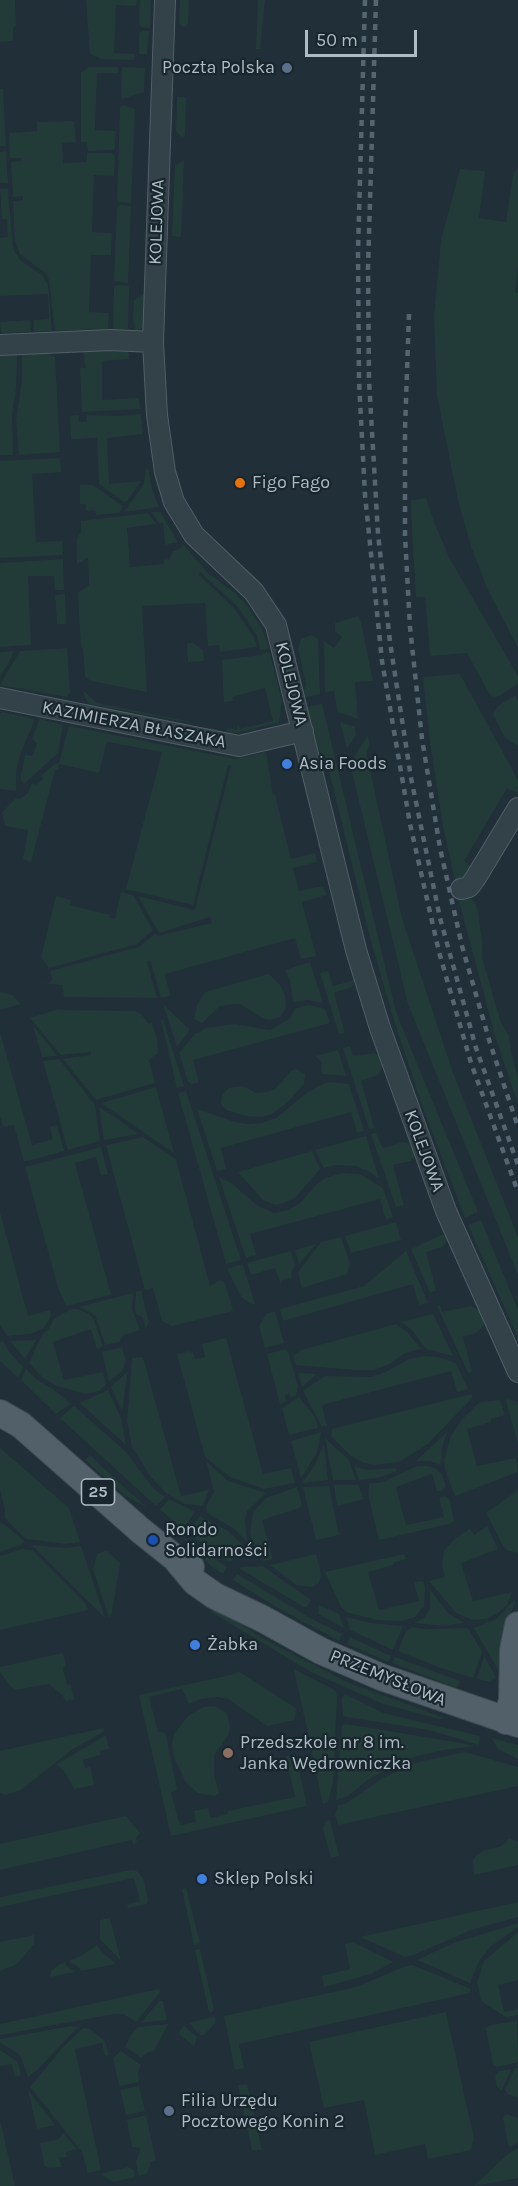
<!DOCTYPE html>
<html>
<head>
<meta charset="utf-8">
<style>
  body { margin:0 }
  #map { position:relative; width:518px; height:2186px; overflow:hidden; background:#202f38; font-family:Karla,sans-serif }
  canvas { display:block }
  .scale { position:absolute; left:305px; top:30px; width:112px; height:27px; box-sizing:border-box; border:3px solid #aebcc5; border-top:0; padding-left:8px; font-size:18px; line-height:21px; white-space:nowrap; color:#aebcc5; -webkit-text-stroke:4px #19262d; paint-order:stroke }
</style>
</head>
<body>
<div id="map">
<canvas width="518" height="2186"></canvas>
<div class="scale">50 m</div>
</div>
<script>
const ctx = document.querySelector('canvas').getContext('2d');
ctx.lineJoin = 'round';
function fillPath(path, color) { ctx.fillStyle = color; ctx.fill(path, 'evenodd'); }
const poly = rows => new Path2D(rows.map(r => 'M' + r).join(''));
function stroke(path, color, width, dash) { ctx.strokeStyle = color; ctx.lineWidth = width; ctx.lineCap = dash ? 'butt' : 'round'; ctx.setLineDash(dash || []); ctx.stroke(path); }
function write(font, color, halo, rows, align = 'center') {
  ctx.font = font + ' Karla,sans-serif'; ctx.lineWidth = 4.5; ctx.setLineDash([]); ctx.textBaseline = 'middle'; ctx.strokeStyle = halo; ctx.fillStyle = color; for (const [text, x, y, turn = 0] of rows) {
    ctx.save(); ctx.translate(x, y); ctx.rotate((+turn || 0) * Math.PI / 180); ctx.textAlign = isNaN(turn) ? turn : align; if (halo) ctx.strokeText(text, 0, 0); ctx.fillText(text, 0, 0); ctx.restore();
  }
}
fillPath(poly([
  [0,0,15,0,16,26,13,27,13,41,0,42],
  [86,0,137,0,136,6,116,5,114,53,135,54,134,60,101,59,90,54],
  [140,0,151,0,150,28,141,27,139,24],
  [180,0,189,0,188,23,185,27,181,26,179,23],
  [258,0,265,0,260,49,256,49],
  [142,31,149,31,147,54,139,54,139,33],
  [89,67,118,67,118,73,97,73,95,130,116,131,115,149,112,150,88,151,87,142,81,142,81,73],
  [122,67,145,68,144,92,123,99,121,98],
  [0,89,3,89,6,146,0,146],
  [177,97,186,97,185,135,182,138,176,131],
  [123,105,135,109,131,203,119,202,117,200,120,107],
  [74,121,76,142,62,143,63,163,87,162,87,153,112,153,115,156,114,176,94,175,92,232,112,233,111,255,91,255,89,312,109,313,108,329,55,331,49,280,45,273,20,254,15,241,13,201,23,200,23,196,13,197,11,162,21,161,21,158,10,158,9,133,37,131,37,122],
  [6,151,8,183,0,183,0,152],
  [184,161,181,237,172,236,175,165],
  [518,168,518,266,515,292,518,293,518,648,487,588,472,549,458,501,437,396,434,316,441,240,460,169,485,171,479,218,506,222,513,175],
  [0,189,8,189,13,249,20,260,42,275,48,285,52,331,34,332,34,320,49,319,48,294,0,296,0,238,8,237,7,219,2,219],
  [120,205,131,206,128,283,114,281,117,208],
  [117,285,129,286,128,329,113,329,114,287],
  [146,293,145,322,143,328,136,333,133,318,134,300],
  [30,320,31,332,1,333,0,322],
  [128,350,129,359,102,361,102,400,139,398,140,409,82,412,80,368,86,368,83,351],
  [47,353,55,357,60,452,19,455,16,420,22,380,22,355],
  [17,355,16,388,12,415,13,455,0,455,0,356],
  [141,414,143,434,107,438,109,484,141,481,127,501,124,502,99,484,97,438,71,439,70,416,79,415,79,422,87,422,87,415,118,416],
  [60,458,61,472,32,474,36,542,62,541,63,555,0,558,0,461],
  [148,468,152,489,159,507,124,512,144,484,146,469],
  [80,485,93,485,123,506,119,513,96,515,95,510,86,511,86,504,80,504],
  [426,498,434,522,450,559,518,676,518,684,499,696,494,697,490,695,467,653,430,656,425,597,416,597,412,531,411,500],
  [151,512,161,512,167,524,178,542,165,545,163,523,159,523],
  [148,513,156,524,127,528,130,567,164,564,164,559,169,560,173,551,178,550,184,545,208,573,235,593,247,606,262,629,269,647,267,649,260,650,257,636,238,607,200,572,199,575,234,608,254,637,257,647,220,652,219,645,208,646,205,603,142,606,147,692,91,681,85,677,83,648,81,647,78,593,89,585,88,558,77,564,77,538,81,532,81,521],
  [63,559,64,590,55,590,54,576,28,576,31,645,0,647,0,563],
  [65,594,66,624,57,624,55,595],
  [358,616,361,622,373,681,355,682,358,719,338,712,334,691,325,692,324,641,334,648,342,637,335,631,335,623],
  [311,635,318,639,320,694,303,698,306,684,298,649,301,639],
  [187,643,193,643,203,650,204,661,188,662],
  [67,648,70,693,67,697,0,685,20,651],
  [14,651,8,664,0,676,0,652],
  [267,652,270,654,282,702,279,722,237,733,227,731,227,728,237,730,238,724,240,729,273,721,265,688,232,697,233,701,224,702,222,660,261,655],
  [460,674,518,780,518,791,517,793,507,788,464,861,472,867,468,874,455,881,443,826,430,742,423,677],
  [84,691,97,703,191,722,191,723,89,704,85,698],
  [515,695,518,701,518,746,505,738,493,714,498,706],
  [322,704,396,1012,478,1212,465,1218,423,1108,393,1017,370,938,326,758,317,748,306,707],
  [2,712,35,719,20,755,16,771,16,791,0,789,0,714],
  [40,719,63,725,58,753,24,784,21,780,21,775,25,755,32,756,37,744,32,738],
  [340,722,355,727,356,735,347,749],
  [69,726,235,759,266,752,273,795,275,794,291,859,315,853,317,862,293,868,299,891,323,886,327,895,302,902,316,956,301,959,295,938,165,974,170,996,161,998,150,960,147,962,157,998,64,997,62,985,34,982,50,983,52,979,50,971,139,947,156,933,158,936,212,923,210,917,159,933,138,896,195,910,231,765,228,765,193,905,126,889,162,752,107,742,99,773,59,764,58,770,55,770,31,862,23,859,28,830,5,826,2,812,16,798,20,799,28,793,32,783,36,785,43,779,42,775,55,764,59,763],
  [368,735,369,746,366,751,402,918,453,1073,518,1237,518,1275,408,1004,350,764],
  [121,892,133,895,153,930,137,944,49,968,41,958,56,896,71,900,70,905,110,915,109,917,115,919],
  [458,897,467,897,472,900,475,903,478,912,482,941,482,957,500,1020,509,1036,511,1052,518,1077,518,1104,494,1032],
  [310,962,323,1003,308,1000,293,1002,290,981,285,970],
  [328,971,333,986,352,981,355,974,356,977,352,987,334,993,345,1033,339,1034,320,973],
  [269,974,280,985,285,995,286,1009,280,1017,270,1020,264,1019,240,1004,234,1004,220,1006,202,1023,194,1019,197,1005,205,992],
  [0,992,12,995,21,1004,0,1010],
  [163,1004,190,1030,177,1047],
  [309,1005,325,1009,330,1023,193,1060,199,1082,192,1084,188,1082,179,1053,195,1034,206,1028,235,1024,270,1030,289,1019,296,1008],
  [58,1009,65,1010,135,1011,141,1014,149,1024,152,1023,157,1039,158,1053,149,1060,155,1083,96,1100,63,1059,91,1055,91,1052,61,1055,30,1018],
  [161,1020,163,1020,184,1086,177,1088],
  [33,1026,44,1039,57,1056,42,1057],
  [0,1032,32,1145,53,1139,50,1127,57,1125,64,1151,24,1162,14,1125,3,1127,0,1116],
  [350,1046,353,1056,375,1053,381,1058,383,1065,378,1075,361,1081,374,1128,369,1129,343,1048],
  [338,1050,346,1076,322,1074,321,1062,316,1056],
  [59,1059,95,1105,100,1141,68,1150,43,1061],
  [296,1069,305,1074,304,1084,288,1102,272,1114,262,1117,245,1116,226,1110,221,1104,222,1095,229,1088,242,1086,257,1093,268,1092,276,1088,291,1071],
  [331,1082,349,1084,364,1131,357,1133,351,1112,221,1148,226,1169,217,1171,197,1109,235,1122,247,1124,262,1123,276,1118,308,1092,323,1084],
  [156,1087,174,1153,101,1103],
  [186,1091,241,1260,226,1264,178,1093],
  [99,1107,119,1120,138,1134,104,1140],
  [376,1133,383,1148,402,1142,409,1144,414,1149,414,1157,411,1161,393,1165,404,1205,396,1207,371,1134],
  [366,1136,379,1179,370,1172,356,1166,335,1165,324,1168,315,1150],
  [143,1137,176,1159,210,1286,220,1280,225,1283,233,1311,172,1326,162,1321,153,1288,145,1290,106,1145],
  [101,1147,108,1174,101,1176,96,1157,75,1163,111,1295,66,1306,58,1288,25,1167],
  [312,1151,320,1169,295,1198,284,1203,276,1205,263,1200,238,1172],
  [342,1173,360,1174,383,1188,393,1217,386,1220,380,1199,250,1234,256,1255,246,1258,219,1177,231,1183,258,1206,274,1213,288,1210,300,1203,317,1184,325,1178],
  [0,1212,28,1316,50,1310,51,1316,43,1329,30,1334,7,1336,0,1325],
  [481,1220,518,1310,518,1338,468,1225],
  [396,1222,401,1240,351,1253,345,1236],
  [446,1233,447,1241,442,1247,426,1252,436,1290,430,1293,411,1249],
  [341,1237,350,1264,347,1274,302,1288,298,1272,321,1242],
  [316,1244,299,1264,295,1250],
  [291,1251,295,1265,291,1274,292,1278,281,1281,281,1285,275,1268,251,1275,247,1263],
  [406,1251,428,1303,419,1305,413,1284,283,1321,280,1309,364,1286],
  [243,1264,243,1265,255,1304,251,1304,242,1298,227,1269],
  [141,1290,149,1322,146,1329,143,1318,136,1314,135,1309,136,1292],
  [133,1293,132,1309,140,1330,124,1335,119,1342,105,1345,96,1317,90,1312,79,1307],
  [440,1305,442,1312,472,1306,481,1312,484,1323,483,1327,476,1333,463,1337,472,1372,468,1373,437,1306],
  [71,1309,78,1309,89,1314,94,1320,103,1346,97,1349,91,1329,53,1342,64,1380,103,1372,106,1385,99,1391,86,1394,57,1386,43,1378,29,1363,42,1334,49,1329,54,1319],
  [275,1311,284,1343,265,1348,259,1326,266,1314],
  [433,1314,453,1356,426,1349,412,1330,401,1322],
  [396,1324,407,1332,421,1349,405,1353,390,1364,374,1370,355,1370,296,1365,293,1356,301,1350],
  [226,1338,263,1474,291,1468,295,1483,264,1489,230,1477,205,1457,177,1354,190,1351,191,1353,193,1352,195,1359,205,1357,202,1344],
  [36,1340,25,1359,10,1341],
  [3,1341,10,1353,23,1367,18,1378,0,1361,0,1342],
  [122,1347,126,1361,122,1371,109,1382,102,1352],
  [285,1349,288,1352,298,1386,296,1395,290,1398,289,1394,285,1395,286,1401,280,1404,267,1354],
  [424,1356,438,1357,456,1363,468,1389,457,1392,451,1371,322,1405,327,1426,322,1427,303,1391,325,1376,370,1377,386,1372,409,1359],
  [143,1357,181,1496,209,1490,203,1506,185,1504,166,1493,151,1477,132,1447,127,1422,132,1358],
  [26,1369,37,1380,53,1389,71,1404,56,1414,21,1380],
  [128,1371,122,1411,111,1387],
  [298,1373,317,1374,302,1387],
  [108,1390,121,1418,126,1445,80,1403],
  [471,1394,473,1397,428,1444,399,1462,374,1465,364,1463,351,1456,331,1436,332,1429],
  [299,1397,315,1417,318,1428,289,1435,282,1408],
  [507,1399,518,1402,518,1444,506,1401],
  [500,1400,505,1415,491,1419,491,1422,467,1429,477,1466,516,1458,518,1472,455,1496,445,1470,444,1460,451,1436,462,1419,480,1402],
  [74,1406,126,1452,153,1488,165,1497,156,1506,60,1418],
  [321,1432,317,1453,301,1478,291,1441],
  [447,1432,442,1448,441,1465,430,1461,416,1461],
  [325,1438,349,1460,356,1480,333,1480],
  [324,1444,328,1480,302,1483,315,1465],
  [0,1448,69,1508,80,1542,65,1544,26,1539,5,1518,5,1511,0,1490],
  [90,1455,126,1489,148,1508,126,1496,85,1460],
  [206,1461,228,1481,266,1493,247,1511,245,1519,247,1541,233,1528,207,1513,206,1506,214,1492],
  [354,1466,366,1470,396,1468,397,1471,378,1478,359,1480],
  [417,1466,428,1466,436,1469,442,1474,446,1486,442,1491,437,1491,432,1474,396,1487,406,1525,444,1517,439,1498,445,1496,450,1500,454,1521,449,1524,379,1540,368,1494,369,1484,383,1482],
  [334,1485,358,1485,364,1499,337,1506],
  [329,1486,339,1535,316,1540,303,1487],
  [297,1487,302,1505,300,1508,262,1520,273,1559,263,1561,255,1548,250,1533,253,1512,266,1498],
  [518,1490,518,1553,507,1550,503,1546,486,1513],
  [169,1499,195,1512,183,1530,160,1509],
  [200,1516,228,1531,246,1548,230,1562,216,1553,187,1532],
  [0,1522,8,1527,24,1541,21,1545,0,1552],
  [487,1526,498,1549,461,1563,473,1601,512,1592,507,1605,496,1614,486,1619,473,1620,456,1613,429,1581,445,1577,442,1565,444,1550,457,1537,470,1529,474,1535],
  [185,1538,227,1567,223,1574,212,1567,184,1539],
  [32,1545,65,1548,81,1546,105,1618],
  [22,1549,32,1550,85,1603,88,1610,0,1630,0,1556],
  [106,1550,120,1563,112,1612,109,1618,93,1569,97,1554],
  [316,1554,321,1574,319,1583,312,1587,296,1585,270,1565],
  [404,1554,406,1559,393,1563,393,1565,368,1572,379,1610,419,1601,414,1582,423,1581,425,1588,424,1606,415,1617,402,1621,377,1620,346,1612,341,1607,325,1572],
  [263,1566,311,1600,306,1608,240,1569,241,1567],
  [237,1574,312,1619,342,1634,339,1641,276,1607,233,1580],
  [430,1589,448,1613,464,1623,443,1626,414,1623,424,1618,430,1608],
  [514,1600,516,1603,505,1623,498,1670,474,1628,496,1619],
  [319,1605,339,1614,344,1628,318,1614],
  [215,1608,262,1638,347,1682,445,1718,439,1719,383,1704,311,1672,211,1612],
  [346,1617,371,1623,403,1626,393,1650,350,1630],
  [413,1627,425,1629,468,1628,482,1652,473,1678,438,1667,398,1651,406,1631],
  [350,1637,391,1656,388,1662,347,1644],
  [63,1653,66,1666,63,1668,67,1685,70,1684,74,1699,66,1701,62,1695,49,1684,16,1690,11,1687,0,1672,0,1667],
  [484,1656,496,1677,490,1682,477,1679],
  [395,1657,460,1681,457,1688,392,1663],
  [294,1669,335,1690,337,1696,333,1783,328,1802,323,1804],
  [238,1671,296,1708,295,1720,267,1726,228,1699,217,1697,201,1699,189,1704,182,1689,149,1697,158,1732,163,1732,166,1735,177,1790,171,1793,179,1822,181,1825,196,1822,194,1811,208,1808,211,1818,228,1814,228,1811,295,1797,286,1756,289,1756,298,1765,307,1806,171,1836,139,1695,235,1674],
  [345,1694,383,1713,480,1736,479,1745,429,1730,346,1717,343,1715,342,1699],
  [214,1706,227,1713,230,1725,229,1734,214,1755,214,1774,219,1793,215,1796,198,1793,186,1783,174,1758,172,1745,174,1734,188,1716,203,1707],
  [346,1724,455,1742,475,1746,444,1750,417,1756,397,1764,369,1779,348,1796,336,1800,342,1725],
  [103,1728,105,1731,73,1749,22,1789,6,1795,0,1793,0,1751],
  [106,1735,109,1749,100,1751,100,1755,83,1760,85,1768,89,1767,91,1768,94,1785,74,1789,64,1771,57,1764],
  [492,1738,518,1745,518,1759,498,1749],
  [465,1752,518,1767,518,1786,338,1825,335,1815,338,1805,345,1804,383,1778,418,1762],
  [126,1816,140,1833,136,1838,137,1841,134,1845,132,1840,0,1870,0,1844],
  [330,1820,339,1856,331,1858,323,1829,325,1822],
  [509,1838,518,1842,518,1865,474,1875,473,1860,476,1856,483,1851,502,1846],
  [131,1870,137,1871,143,1878,148,1899,147,1904,128,1908,127,1905,140,1901,134,1878,0,1907,0,1897],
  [186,1888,200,1943,194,1945,182,1889],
  [518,1902,518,1917,471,1930,414,1955,405,1957,360,1937],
  [110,1918,121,1961,100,1939,100,1920],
  [518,1923,518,1927,490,1947,479,1961,470,1983,417,1960,453,1943],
  [518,1932,518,1980,498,1985,504,2012,518,2009,518,2015,506,2017,481,2001,477,1982,484,1961],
  [34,1935,34,1944,17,1964,0,1971,0,1942],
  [353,1942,393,1962,371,1974,324,1987,322,1976,350,1969,345,1944],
  [97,1945,103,1953,116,1964,81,1971,79,1967,70,1963,70,1960,79,1957],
  [200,1949,214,2010,212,2012,209,2012,195,1950],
  [65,1962,66,1966,75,1972,50,1977,51,1971,60,1964],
  [412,1965,471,1989,470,1993,239,2044,244,2068,235,2070,224,2016,356,1987,406,1966],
  [159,1989,160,1992,136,2022,123,2014,114,2014,0,2035,0,2024],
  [159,2001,163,2001,167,2020,141,2023],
  [446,2012,474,2139,471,2150,428,2159,425,2144,375,2155,364,2100,324,2108,309,2042],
  [213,2017,216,2019,215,2023,204,2035,200,2035,189,2023],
  [517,2021,518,2062,497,2067,493,2065,486,2028,490,2025],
  [168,2024,154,2051,146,2053,141,2058,125,2047,130,2036,138,2027],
  [71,2026,78,2027,37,2070,28,2077,20,2055,0,2042,0,2039],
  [184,2026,197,2037,194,2046,180,2035,179,2031],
  [83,2028,90,2029,105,2041,109,2055,105,2056,102,2043,75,2049,101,2170,88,2173,82,2152,30,2087,64,2046],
  [0,2050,18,2062,21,2075,15,2077,12,2064,0,2066],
  [121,2051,141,2065,138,2073,139,2082,119,2086,113,2058],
  [515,2068,518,2068,518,2098,508,2094,505,2090],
  [511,2069,502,2090,497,2087,495,2076,499,2071],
  [247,2084,262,2150,252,2150,238,2085],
  [139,2086,145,2111,126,2115,120,2090],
  [28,2090,55,2125,37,2129],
  [506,2114,518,2118,518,2142,511,2147,508,2145,503,2118],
  [146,2115,155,2157,155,2161,150,2162,150,2166,147,2173,139,2176,136,2162,141,2148,132,2147,127,2120],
  [0,2120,15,2186,0,2186],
  [63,2133,77,2149,66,2152,67,2157,59,2158,62,2167,49,2168,44,2165,40,2143,59,2139],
  [518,2148,518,2178,474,2186,509,2153],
  [128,2167,134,2170,135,2177,114,2182,100,2174]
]), '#233b38');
const minor = poly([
  [165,0,153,342,157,415,165,472,174,502,194,535,254,592,276,625,356,950,380,1028,446,1211,518,1372],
  [0,345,111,340,153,342],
  [0,698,239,746,303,731],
  [461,889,469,887,475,879,518,808]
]);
const major = poly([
  [0,1413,21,1425,140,1530,175,1558,191,1567],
  [175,1558,195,1582,215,1596,263,1619,321,1651,381,1677,518,1724],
  [506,1721,512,1700,513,1650,518,1625]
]);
stroke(minor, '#515f66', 22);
stroke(major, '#3d4a52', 28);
stroke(minor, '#334149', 20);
stroke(major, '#516069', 26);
stroke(poly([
  [365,0,358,251,359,381,365,495,382,661,410,824,439,952,471,1063,518,1192],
  [376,0,368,268,369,380,378,534,390,642,411,778,440,918,476,1048,518,1165],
  [409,314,405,429,405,536,410,627,422,739,440,848,462,946,490,1043,518,1127]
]), '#556670', 4.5, [6, 6]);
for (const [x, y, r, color] of [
  [287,68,6,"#5c6f8a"],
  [240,483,6,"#e8710a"],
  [287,764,6,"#3f7fe0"],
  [153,1540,6,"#1a4fb4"],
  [195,1645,6,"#3f7fe0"],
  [228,1753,6,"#8d6e63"],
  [202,1879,6,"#3f7fe0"],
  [169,2111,6,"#5c6f8a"]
]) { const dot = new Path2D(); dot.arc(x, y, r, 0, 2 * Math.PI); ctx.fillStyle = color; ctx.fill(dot); stroke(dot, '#19262d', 2); }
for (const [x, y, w] of [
  [98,1492,33]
]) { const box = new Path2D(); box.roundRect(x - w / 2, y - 13, w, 26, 4.5); ctx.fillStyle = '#19262d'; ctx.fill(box); stroke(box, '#aebcc5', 1.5); }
write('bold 16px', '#aebcc5', null, [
  ["25",98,1492]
]);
write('18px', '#aebcc5', '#19262d', [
  ["Poczta Polska",275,68,"right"],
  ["Figo Fago",252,483],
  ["Asia Foods",299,764],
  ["Rondo",165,1530],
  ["Solidarności",165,1551],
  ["Żabka",207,1645],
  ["Przedszkole nr 8 im.",240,1743],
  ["Janka Wędrowniczka",240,1764],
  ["Sklep Polski",214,1879],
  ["Filia Urzędu",181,2101],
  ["Pocztowego Konin 2",181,2122]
], 'left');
write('18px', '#aebcc5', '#19262d', [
  ["KOLEJOWA",157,222,-88],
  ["KOLEJOWA",291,684,76],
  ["KAZIMIERZA BŁASZAKA",134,725,11],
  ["KOLEJOWA",424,1151,70],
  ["PRZEMYSŁOWA",388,1678,22]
]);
</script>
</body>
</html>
